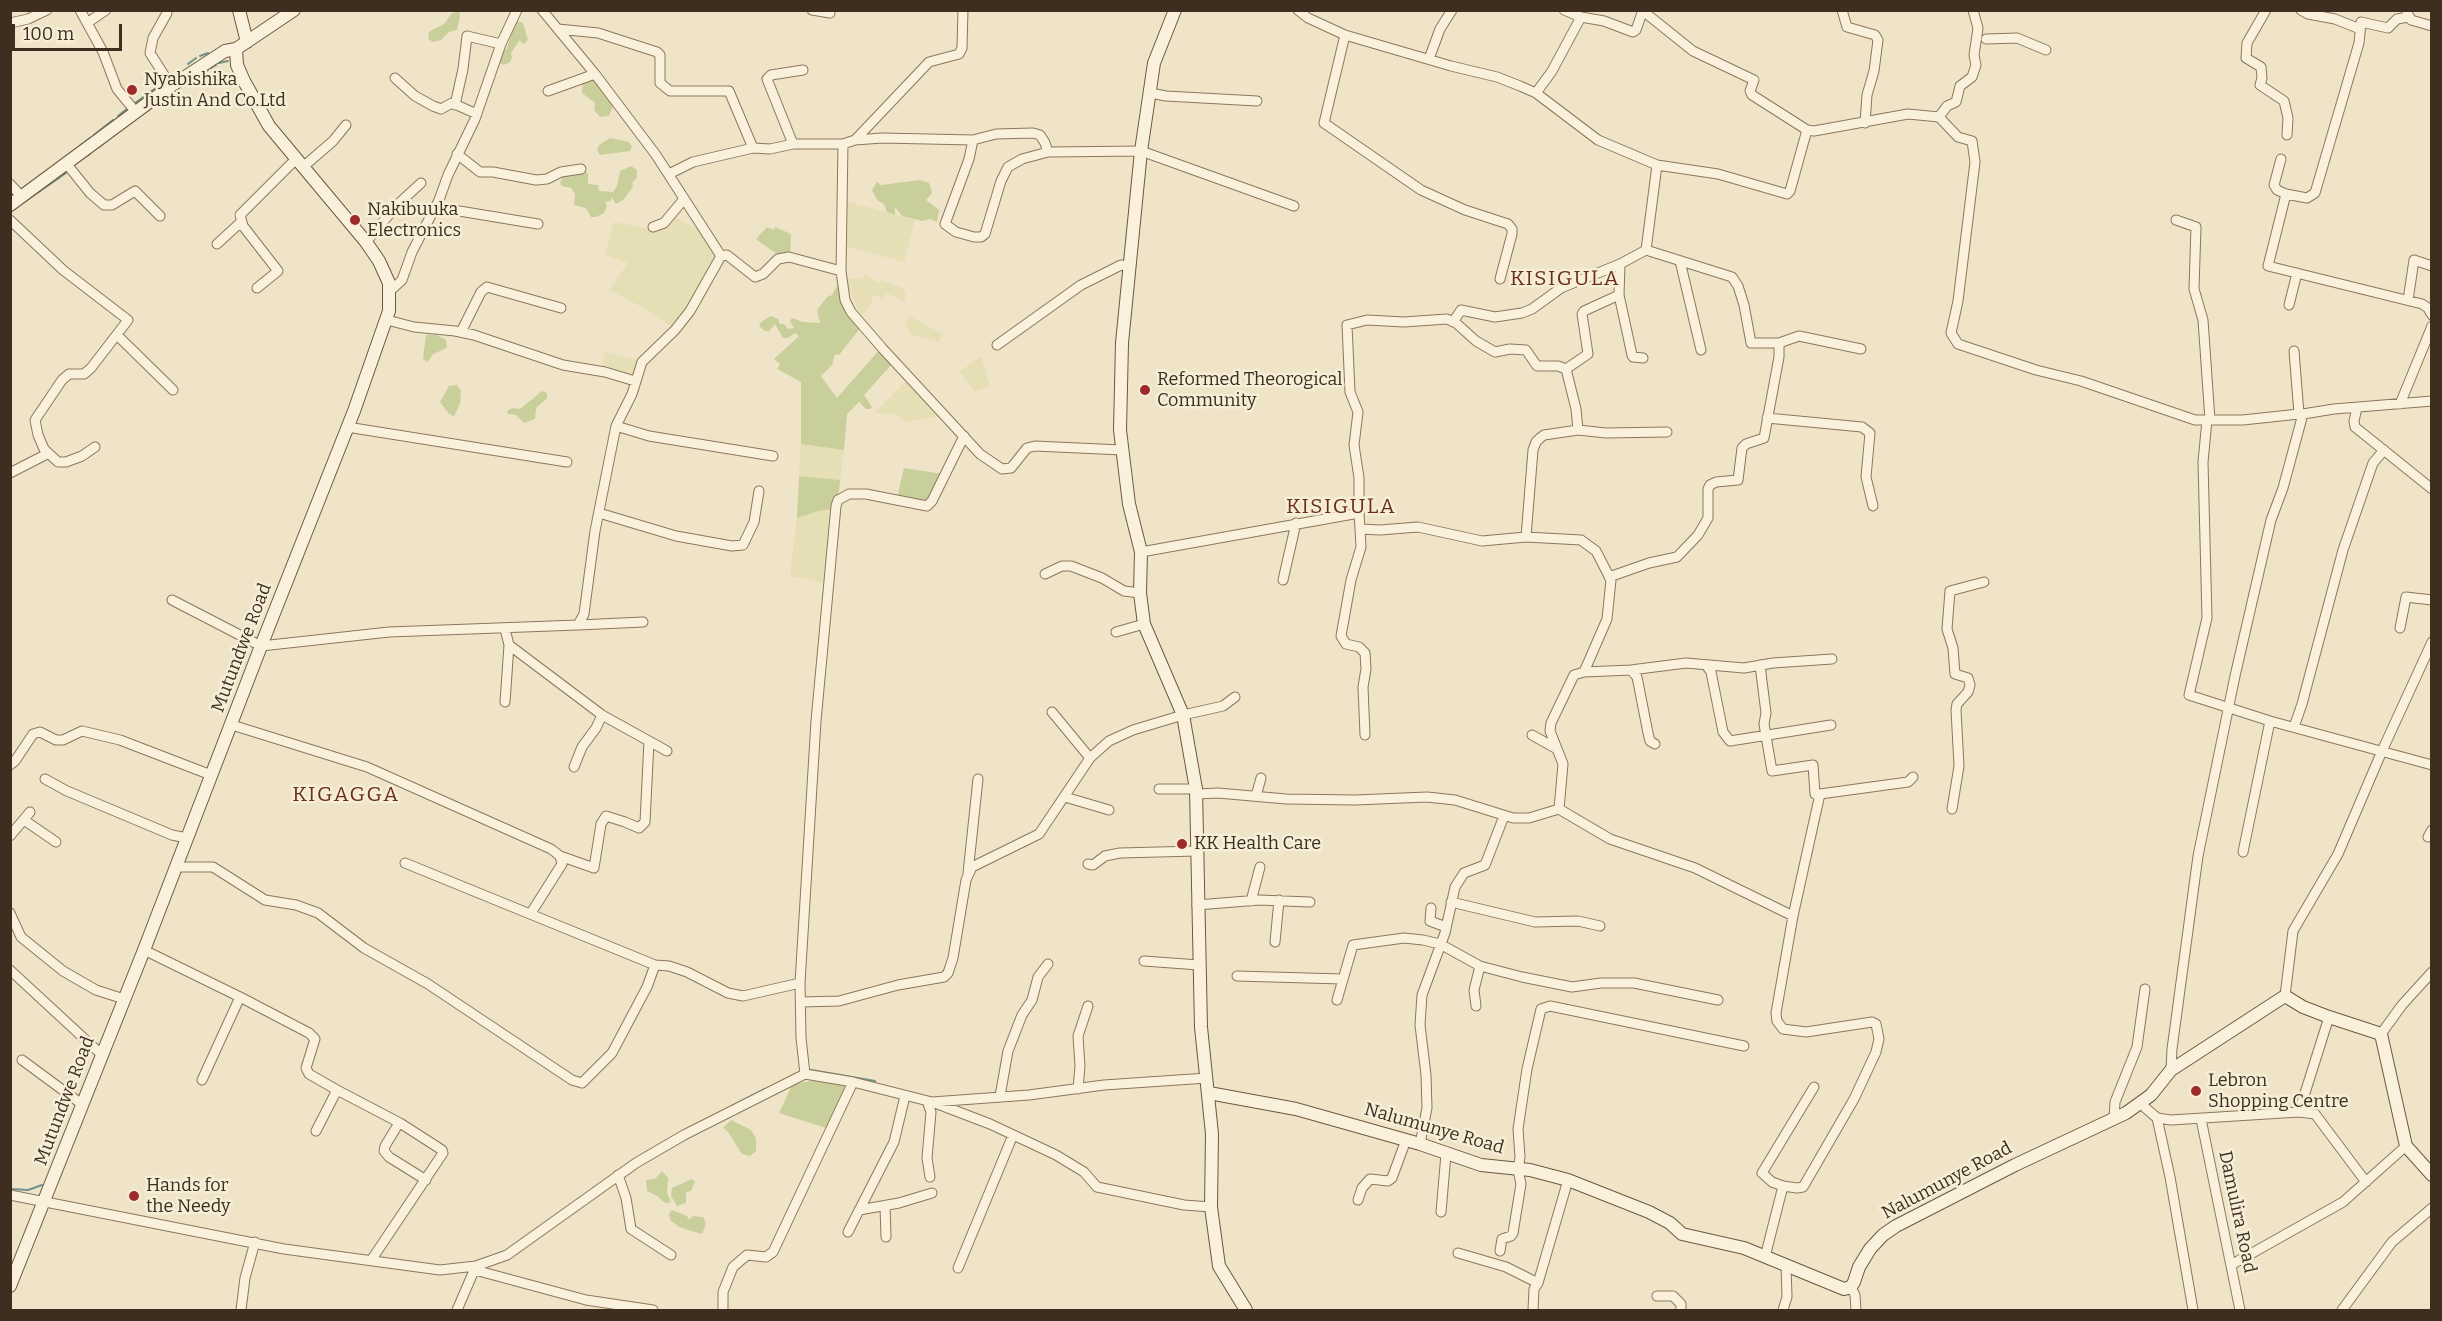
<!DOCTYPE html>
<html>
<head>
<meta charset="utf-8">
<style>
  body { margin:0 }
  #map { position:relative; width:2442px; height:1321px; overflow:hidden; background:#f0e4c8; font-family:Bitter,serif }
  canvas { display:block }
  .frame { position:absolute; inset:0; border:12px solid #3d2e20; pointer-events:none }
  .scale { position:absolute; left:12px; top:24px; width:110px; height:27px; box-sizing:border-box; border:3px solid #3d2e20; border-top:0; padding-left:8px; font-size:18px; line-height:21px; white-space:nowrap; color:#3d2e20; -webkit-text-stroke:4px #f7eed8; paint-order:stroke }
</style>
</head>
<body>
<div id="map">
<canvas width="2442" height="1321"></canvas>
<div class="frame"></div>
<div class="scale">100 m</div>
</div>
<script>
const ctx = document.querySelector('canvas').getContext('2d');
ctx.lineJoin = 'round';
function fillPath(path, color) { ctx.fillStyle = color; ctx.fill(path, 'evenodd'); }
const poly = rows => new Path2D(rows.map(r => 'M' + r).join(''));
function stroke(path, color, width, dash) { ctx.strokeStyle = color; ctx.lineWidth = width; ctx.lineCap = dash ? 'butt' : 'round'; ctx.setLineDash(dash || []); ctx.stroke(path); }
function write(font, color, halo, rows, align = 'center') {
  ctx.font = font + ' Bitter,serif'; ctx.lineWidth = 5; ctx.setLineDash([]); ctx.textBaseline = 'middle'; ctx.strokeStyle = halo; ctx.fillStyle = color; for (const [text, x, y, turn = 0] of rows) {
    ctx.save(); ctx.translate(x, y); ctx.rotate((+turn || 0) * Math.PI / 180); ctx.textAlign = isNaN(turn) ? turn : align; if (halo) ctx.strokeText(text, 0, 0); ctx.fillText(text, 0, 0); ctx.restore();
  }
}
fillPath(poly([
  [845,201,915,220,904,262,845,246],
  [673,216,702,232,717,252,685,313,673,328,640,306,609,290,628,263,605,255,614,222,652,229],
  [866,275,879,284,881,280,902,288,906,295,904,301,886,293,881,302,880,295,872,297,871,304,861,317,846,281,850,278,860,279],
  [909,316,943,334,939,342,910,334,905,322],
  [605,352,641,361,633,377,601,369],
  [981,356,990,386,974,391,959,372],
  [908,379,941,416,907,422,895,414,874,413],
  [801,444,844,450,840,480,799,476],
  [832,509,829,584,790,576,797,518,818,511]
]), '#e6deb5');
fillPath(poly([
  [459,12,460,16,457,30,449,32,441,40,433,42,428,39,429,32,444,24,452,13],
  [516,21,523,23,528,40,524,44,519,41,511,53,512,58,510,62,504,65,500,63,499,57,507,48],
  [595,72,613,106,609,116,600,117,594,110,595,103,582,93,583,78],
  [610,138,629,142,632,147,630,151,600,155,597,150,599,145],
  [631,166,637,170,637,178,632,183,633,187,623,200,616,204,611,197,611,201,605,202,607,206,604,213,596,217,591,217,586,208,574,205,575,194,571,188,562,186,560,183,563,176,573,176,584,170,588,174,588,184,598,185,599,191,613,192,617,186,620,171],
  [920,180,929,183,932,193,926,200,939,210,937,222,930,219,922,221,902,216,895,207,895,215,887,212,884,204,877,200,872,190,877,182,881,185],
  [767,227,774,230,775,227,791,234,790,255,778,255,756,239],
  [840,281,861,327,839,355,835,354,832,365,821,376,837,398,880,349,893,363,864,395,872,407,870,409,866,409,859,402,847,414,844,450,801,444,801,382,777,369,780,364,774,359,799,336,795,333,788,338,783,338,775,324,769,331,765,331,759,326,761,322,771,316,778,319,780,324,784,324,788,329,794,328,790,321,792,318,803,322,820,323,817,310,827,297,832,295],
  [426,335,437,335,446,340,447,348,433,354,428,362,423,359],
  [457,385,461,391,460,404,454,416,449,414,440,402,449,386],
  [542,391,547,393,547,398,536,408,535,419,524,423,516,415,508,414,507,411,512,408,520,409],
  [904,468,942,474,928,503,897,498],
  [799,476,840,480,839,491,832,509,818,511,797,518],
  [810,1081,831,1082,847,1086,829,1129,779,1113,792,1085],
  [731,1120,751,1130,756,1138,756,1151,750,1156,742,1154,728,1132,723,1128],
  [662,1171,668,1178,667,1193,671,1201,669,1203,665,1203,657,1196,647,1191,646,1180,655,1179],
  [692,1179,695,1182,691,1191,686,1192,686,1203,677,1206,671,1196,672,1188],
  [672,1210,687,1216,689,1220,693,1216,703,1217,706,1223,703,1232,701,1234,679,1227,670,1220,669,1214]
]), '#c9cf9b');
stroke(poly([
  [200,56,208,53],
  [219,63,228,61],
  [188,64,196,58],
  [211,68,216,65],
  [204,73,208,70],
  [174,77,181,71],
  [147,94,164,83],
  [135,103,145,96],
  [118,116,128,108],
  [94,135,113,120],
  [85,142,90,138],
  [79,147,82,144],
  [99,147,109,139],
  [82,159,90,154],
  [10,212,66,173],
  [811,1070,875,1081],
  [732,1106,765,1089],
  [11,1189,28,1190,42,1185]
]), '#6f938a', 2);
const street = poly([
  [80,10,103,52,117,89,135,111],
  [542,10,595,74,656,155,721,256,727,255,755,277,763,274,778,259,789,257,841,271],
  [812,10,830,13],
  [1298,10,1308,18,1345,35,1451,66,1497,77,1520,86,1536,93,1598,140,1657,165,1718,174,1787,194,1790,191,1807,130],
  [1564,10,1581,17],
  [1842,10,1847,27,1875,35,1878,40,1874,71,1867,95,1865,123],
  [2266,10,2247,43,2246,58,2261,67,2262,78,2260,85,2284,101,2288,118,2287,135],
  [2301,10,2308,14,2335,19,2360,29],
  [1643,11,1693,51,1754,80,1750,91,1752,95,1807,130,1814,131,1908,114,1939,117,1947,106,1956,102,1960,86,1972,77,1976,65,1974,55,1978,28,1973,10],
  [2407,12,2411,20,2432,26],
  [167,13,153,38,150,53,171,86],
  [10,23,28,19,47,10],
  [87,23,106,10],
  [558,29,598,33,657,52,660,55,660,83,670,91,729,91,753,148],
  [1345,35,1324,123,1421,190,1465,210,1508,224,1512,229,1512,234,1500,279],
  [1986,39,2017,38,2046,50],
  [1429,59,1440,29,1452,10],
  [395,78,415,96,433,106,441,109,452,103,477,114],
  [548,91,595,74],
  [1150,93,1166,96,1257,101],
  [1536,93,1552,71,1581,17,1604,21,1633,32,1636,30,1643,10],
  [455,105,463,69,467,36,501,44],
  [1939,117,1958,137,1972,141,1975,162,1958,301,1951,333,1958,344,2036,370,2081,381,2195,420,2243,420,2299,414,2294,351],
  [855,140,929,62,959,54,962,48,963,10],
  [973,140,969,159,945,224,956,232,974,237,981,237,985,234,1001,181,1008,167,1022,159,1048,152,1141,151,1294,206],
  [793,144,767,79,771,75,803,70],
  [843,144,841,271,845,300,851,312,883,349,980,454,1002,469,1011,468,1027,448,1035,446,1122,450],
  [457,154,480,172,493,172,536,180,547,179,561,172,581,169],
  [2281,159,2274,185,2277,190,2286,194,2268,266,2422,304,2428,308,2432,315],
  [66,163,90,193,104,205,112,205,135,191,160,216],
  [303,167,333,141,346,125],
  [669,174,693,162,753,148,770,149,793,144,843,144,855,140,882,138,973,140,996,134,1033,133,1040,135,1045,143,1048,152],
  [10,184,22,197],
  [2286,194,2307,198,2315,193,2359,43,2361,22,2388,28,2397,19,2408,17],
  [435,207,538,224],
  [10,220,63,270,128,320,91,368,84,374,69,374,62,380,35,420,38,435,44,449,58,462,66,462,82,456,95,447],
  [2176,220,2196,227,2194,289,2203,320,2210,420],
  [653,227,664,223,684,199],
  [366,242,397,205,421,183],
  [217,244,241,222],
  [1646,250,1657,165],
  [1680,261,1701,350],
  [257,288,278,271,243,226,240,215,296,159],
  [389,292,402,280,412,252,439,200,448,175,475,119,501,44,517,10],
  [1619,295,1632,355,1633,357,1643,358],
  [2408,300,2414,260,2432,266],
  [2289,305,2297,273],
  [387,320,414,327,455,331,474,335,563,365,605,372,635,381],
  [1453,322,1461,310,1495,317,1522,313,1532,309,1561,288,1620,264],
  [461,332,481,292,487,287,561,308],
  [117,335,173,390],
  [997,345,1081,285,1121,265,1128,266],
  [2400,404,2432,326],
  [2357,408,2354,421,2355,427,2432,489],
  [1767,418,1862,427,1870,433,1866,477,1873,506],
  [2207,420,2203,462,2207,618,2189,695,2270,721,2432,765],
  [616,426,649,436,773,456],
  [347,427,567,462],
  [1578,430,1576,409,1566,369,1588,354,1582,314,1584,311,1619,295,1620,264,1646,250,1732,277,1738,286,1744,305,1751,343,1779,343],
  [10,473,47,454],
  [599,513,676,536,732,546,743,545,754,522,759,491],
  [1359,513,1359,478,1354,445,1358,412,1350,392,1347,325,1367,320,1404,322,1447,319,1456,323,1476,341,1495,352,1510,349,1526,350,1537,366,1558,366,1566,369],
  [1360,529,1361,547,1351,580,1341,636,1346,644,1359,647,1365,653,1366,669,1363,687,1365,735],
  [1526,537,1533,450,1536,442,1540,438,1544,435,1578,430,1606,433,1667,432],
  [1141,552,1359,513,1360,529,1380,530,1418,527,1482,541,1526,537,1581,540,1596,551,1611,580,1607,619,1584,672],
  [1045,574,1062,566,1071,566,1102,578,1124,591,1140,593],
  [1609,577,1649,563,1677,557,1698,535,1708,518,1708,489,1710,485,1716,482,1738,480,1742,448,1746,444,1764,438,1779,357,1779,343,1799,336,1861,349],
  [1283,580,1296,523],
  [172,600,261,646,389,632,578,625,584,614,595,531,616,426,632,394,642,362,675,330,690,311,721,256],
  [578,625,643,622],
  [2400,628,2406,597,2432,600],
  [505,629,509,645,505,702],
  [1116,632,1144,624],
  [509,645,602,715,667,751],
  [1706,665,1711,672,1723,732,1730,741,1831,725],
  [1760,665,1766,713,1764,724,1772,771,1813,765,1815,794],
  [1631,670,1637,677,1648,733,1650,741,1655,744],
  [1052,712,1090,758],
  [232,725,367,767,551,849,560,856,562,864,531,913],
  [2294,727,2302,704,2343,550,2373,463,2384,450],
  [1532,735,1557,749],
  [10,765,15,761,33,734,40,732,56,740,63,740,82,731,120,740,211,775],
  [574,767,582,747,596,728,602,715],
  [45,779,67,791,172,835,187,838],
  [1159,789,1196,789],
  [1197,794,1218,793,1286,799,1355,800,1427,797,1455,800,1513,818,1529,818,1559,809,1610,839,1695,868,1793,916],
  [1256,796,1261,778],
  [1065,797,1109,810],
  [1559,809,1563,764,1550,731,1551,723,1574,675,1584,672,1631,670,1686,663,1744,668,1773,663,1832,659],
  [1952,809,1959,766,1956,710,1957,704,1968,692,1970,685,1968,678,1955,674,1953,648,1947,629,1950,591,1984,582],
  [24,820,56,842],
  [10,836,30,812],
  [2428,837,2432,830],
  [2243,852,2270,721],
  [560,856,594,868,601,824,606,816,625,822,639,828,645,822,649,741],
  [1088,864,1093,865,1105,856,1120,853,1197,851],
  [176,867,213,867,265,900,296,905,318,913,364,948,428,984,572,1080,582,1083,612,1053,647,987,655,965,405,863],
  [968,873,978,779],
  [1251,901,1260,867],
  [1451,902,1535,922,1578,921,1600,926],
  [1197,905,1259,900,1310,902],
  [1431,908,1430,921,1446,927],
  [10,913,21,937,63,971,96,990,124,999],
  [1275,942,1279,900],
  [144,950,240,997,309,1033,315,1039,306,1068,309,1074,337,1090,316,1131],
  [1144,961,1199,965],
  [655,965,669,966,687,972,728,993,743,996,800,983],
  [10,970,102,1055],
  [1237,976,1342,979],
  [2285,996,2293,931,2338,854,2382,751,2432,642],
  [1337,1000,1353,945,1404,938,1423,940,1440,944,1480,966,1522,977,1572,987,1601,983,1634,983,1718,1000],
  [801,1002,839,1001,898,985,944,977,948,973,953,958,966,880,972,867,1039,834,1090,758,1109,741,1133,730,1183,715,1223,706,1235,697],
  [1476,1006,1474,990,1480,966],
  [2381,1034,2402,1005,2432,972],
  [22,1060,83,1105],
  [2171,1070,2172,1049,2198,856,2235,676,2271,520,2283,488,2303,414,2334,409,2432,401],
  [805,1074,801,1038,800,983,816,721,836,506,838,500,849,494,866,494,927,506,932,501,964,436],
  [202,1080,240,997],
  [1814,1087,1762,1173,1772,1182,1783,1186,1797,1188,1803,1187,1806,1182,1854,1099,1876,1052,1879,1039,1876,1024,1872,1022,1806,1032,1783,1029,1777,1021,1776,1013,1793,916,1820,794,1908,782,1913,777],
  [1078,1089,1080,1066,1078,1036,1088,1006],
  [337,1090,400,1123,442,1150,443,1153,372,1259],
  [1000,1096,1008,1051,1022,1015,1032,1000,1038,977,1048,964],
  [927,1101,931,1112,927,1158,930,1177],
  [935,1103,990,1124,1056,1155,1084,1172,1097,1187,1184,1205,1211,1207],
  [2141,1104,2157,1118,2171,1120,2299,1112,2315,1114,2366,1182],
  [2299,1112,2329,1017],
  [2157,1118,2170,1177,2193,1310],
  [2114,1119,2115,1102,2137,1047,2145,989],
  [2201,1119,2240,1310],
  [399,1123,385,1146,384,1151,389,1157,426,1180],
  [1420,1144,1427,1108,1426,1075,1420,1025,1422,995,1445,933,1455,887,1464,873,1485,865,1504,816],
  [618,1175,626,1198,631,1229,671,1255],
  [10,1195,284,1249,440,1270,476,1266,507,1255,636,1163,684,1135,805,1074,853,1082,932,1102,1029,1095,1104,1085,1207,1078],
  [1358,1200,1362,1188,1370,1179,1388,1181,1392,1178,1406,1140],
  [885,1206,886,1237],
  [859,1210,899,1203,932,1193],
  [1441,1212,1446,1154],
  [848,1232,894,1142,905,1096],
  [1500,1251,1502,1239,1511,1236,1513,1233,1521,1184,1518,1170,1520,1157,1518,1129,1527,1069,1541,1009,1550,1006,1744,1046],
  [1458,1253,1506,1267,1538,1283],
  [1765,1257,1783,1186],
  [2231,1265,2343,1202,2406,1146],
  [958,1268,1013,1135],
  [475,1270,586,1300,653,1310],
  [1851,1287,1855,1295,1856,1310],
  [1657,1296,1673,1296,1681,1304,1681,1310],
  [241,1310,245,1278,255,1242],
  [457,1310,476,1266],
  [723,1310,723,1292,733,1267,747,1255,766,1257,773,1252,853,1082],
  [1533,1310,1534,1289,1538,1283,1568,1180],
  [1783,1310,1787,1297,1786,1265],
  [2342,1310,2392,1242,2432,1208]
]);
const secondary = poly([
  [239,10,247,42],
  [1175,10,1154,63,1141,151,1122,343,1120,430,1129,504,1141,552,1140,593,1144,624,1183,715,1196,789,1201,1027,1212,1134,1211,1207,1219,1266,1246,1310],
  [10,205,171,86,225,51,236,49,294,10],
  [1209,1093,1296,1109,1420,1144,1481,1165,1530,1170,1568,1180,1649,1212,1670,1223,1682,1234,1744,1248,1844,1289,1851,1287,1854,1282,1859,1267,1870,1249,1883,1235,1896,1226,2015,1165,2126,1113,2151,1095,2171,1070,2285,996,2303,1007,2329,1017,2381,1034,2406,1146,2432,1175],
  [10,1286,144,950,261,646,354,411,389,311,389,283,379,261,366,242,269,126,244,81,237,65,236,49]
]);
stroke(street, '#8d765c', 11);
stroke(secondary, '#6f573f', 14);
stroke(street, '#faf1dc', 9);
stroke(secondary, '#faf1dc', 12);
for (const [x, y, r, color] of [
  [132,90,6,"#9e2a2b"],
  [355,220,6,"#9e2a2b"],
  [1145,390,6,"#9e2a2b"],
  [1182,844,6,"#9e2a2b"],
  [2196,1091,6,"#9e2a2b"],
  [134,1196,6,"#9e2a2b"]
]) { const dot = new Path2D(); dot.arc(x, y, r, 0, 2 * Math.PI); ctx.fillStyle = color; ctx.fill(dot); stroke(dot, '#f7eed8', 2); }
write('18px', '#3d2e20', '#f7eed8', [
  ["Nyabishika",144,80],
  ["Justin And Co.Ltd",144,101],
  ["Nakibuuka",367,210],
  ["Electronics",367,231],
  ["Reformed Theorogical",1157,380],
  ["Community",1157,401],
  ["KK Health Care",1194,844],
  ["Lebron",2208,1081],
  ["Shopping Centre",2208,1102],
  ["Hands for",146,1186],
  ["the Needy",146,1207]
], 'left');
write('18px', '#3d2e20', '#f7eed8', [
  ["Mutundwe Road",242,648,-69],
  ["Mutundwe Road",65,1101,-69],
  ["Nalumunye Road",1434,1129,16],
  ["Nalumunye Road",1947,1181,-28],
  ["Damulira Road",2237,1212,78]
]);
ctx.letterSpacing = '1.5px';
write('21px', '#6b2e1e', '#f7eed8', [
  ["KISIGULA",1565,279],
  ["KISIGULA",1341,507],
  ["KIGAGGA",346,795]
]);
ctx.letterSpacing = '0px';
</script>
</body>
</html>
